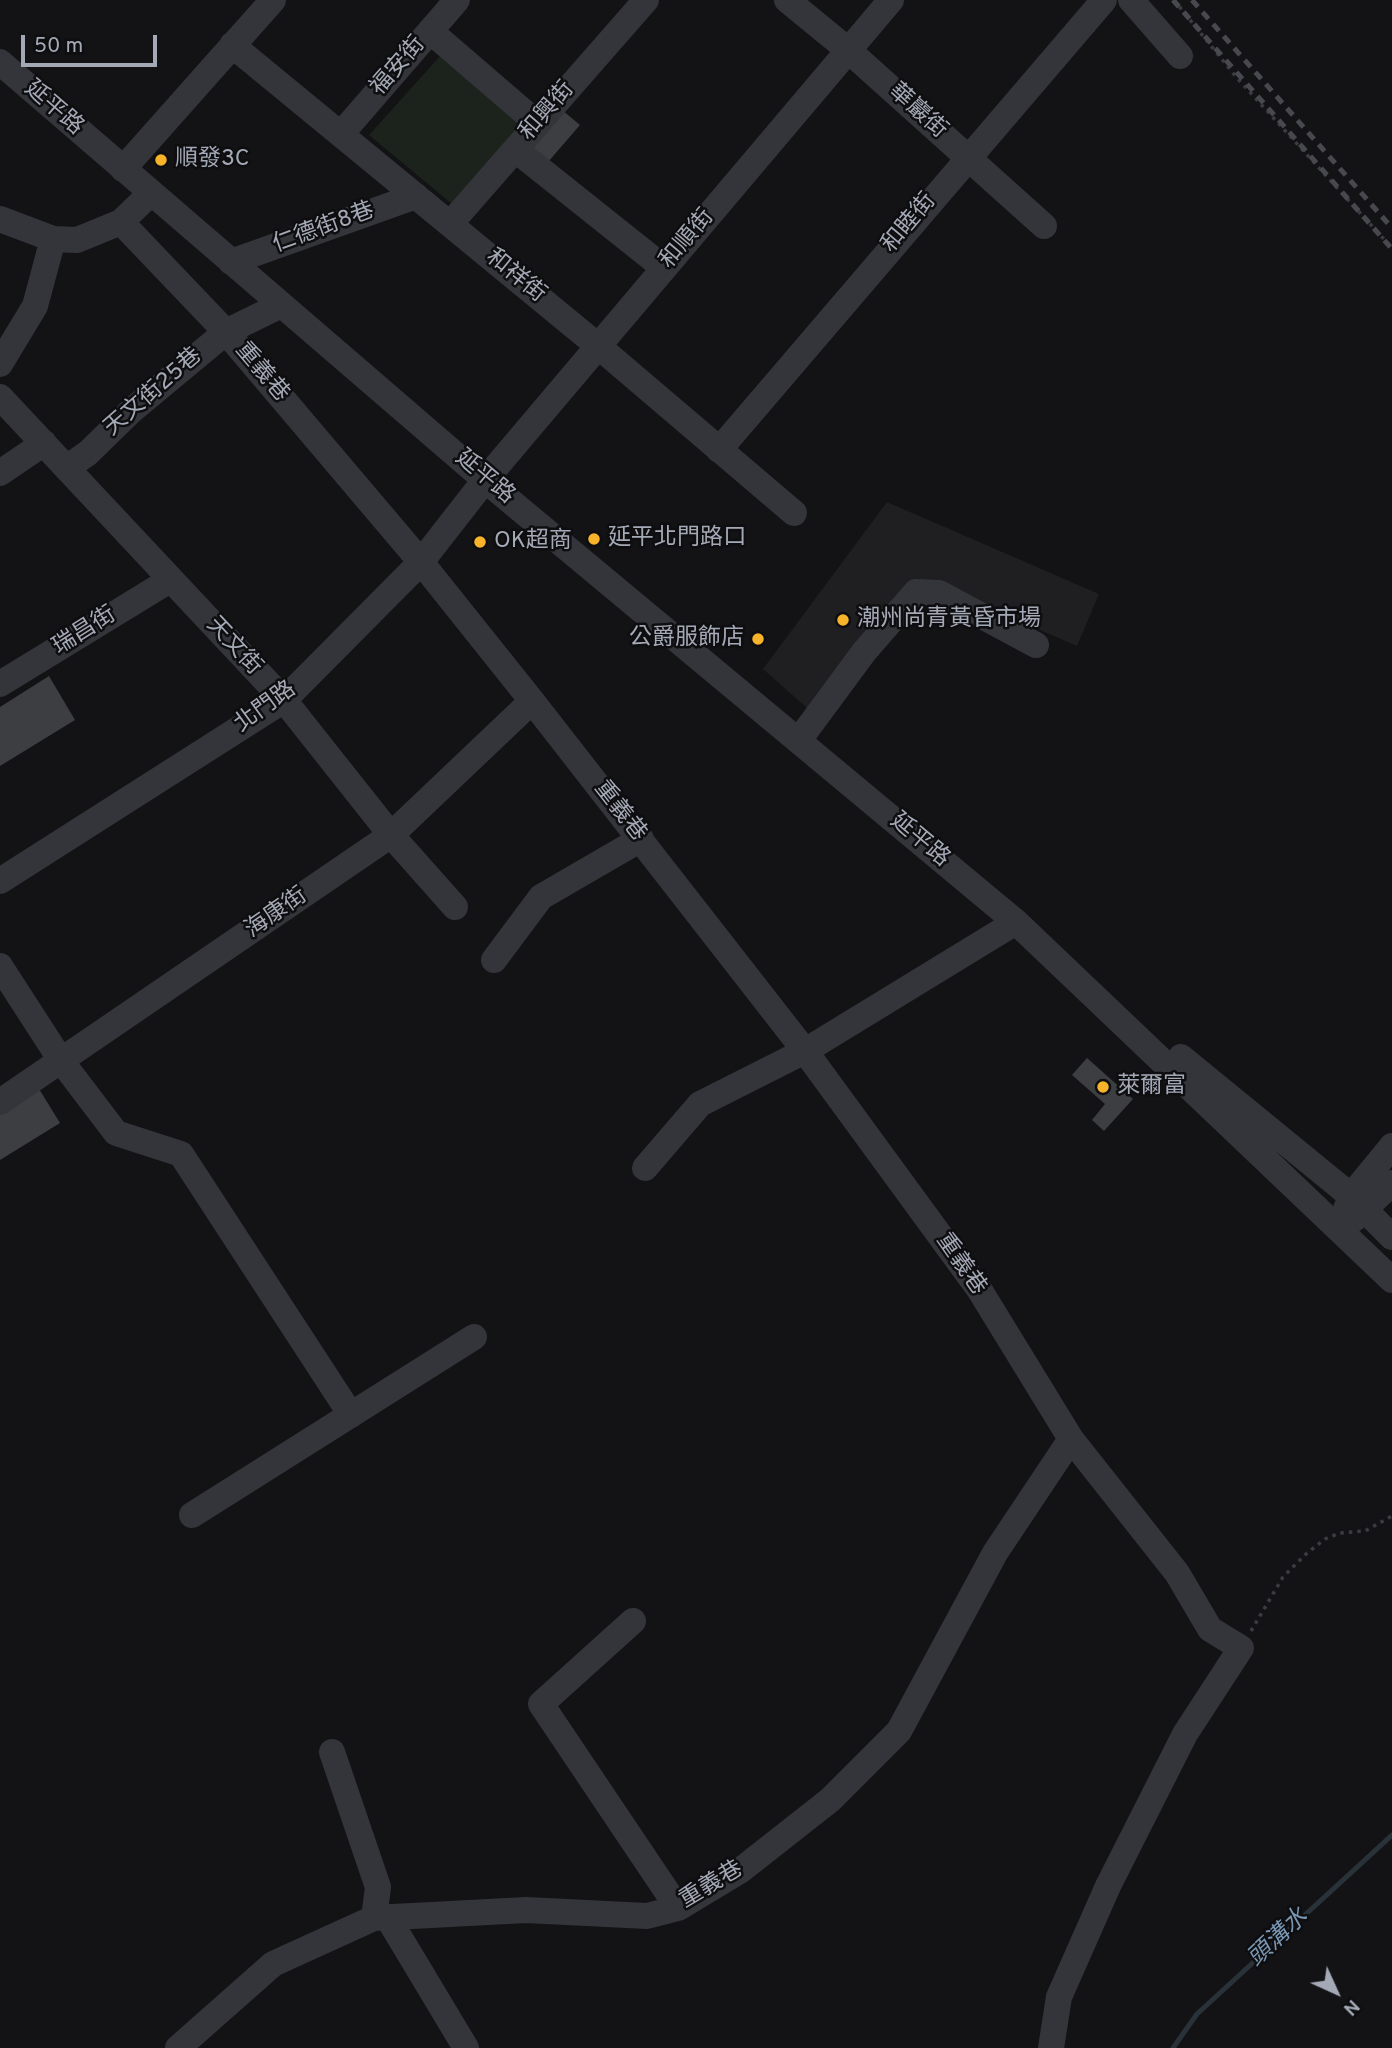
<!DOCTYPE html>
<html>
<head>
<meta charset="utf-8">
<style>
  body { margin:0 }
  #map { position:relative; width:1392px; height:2048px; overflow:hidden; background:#131315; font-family:Overpass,sans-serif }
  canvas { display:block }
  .north { position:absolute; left:1301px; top:1957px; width:70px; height:70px; -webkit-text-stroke:5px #0e0e10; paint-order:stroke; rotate:135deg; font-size:19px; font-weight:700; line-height:28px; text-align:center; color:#a4a9b6 }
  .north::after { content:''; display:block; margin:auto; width:24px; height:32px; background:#a4a9b6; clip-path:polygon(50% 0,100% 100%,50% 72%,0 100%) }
  .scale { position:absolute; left:21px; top:35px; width:136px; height:32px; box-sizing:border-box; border:4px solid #a4a9b6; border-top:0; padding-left:9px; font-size:21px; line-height:24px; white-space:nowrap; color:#a4a9b6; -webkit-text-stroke:5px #0e0e10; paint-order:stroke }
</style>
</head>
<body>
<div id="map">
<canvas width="1392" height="2048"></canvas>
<div class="north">N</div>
<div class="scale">50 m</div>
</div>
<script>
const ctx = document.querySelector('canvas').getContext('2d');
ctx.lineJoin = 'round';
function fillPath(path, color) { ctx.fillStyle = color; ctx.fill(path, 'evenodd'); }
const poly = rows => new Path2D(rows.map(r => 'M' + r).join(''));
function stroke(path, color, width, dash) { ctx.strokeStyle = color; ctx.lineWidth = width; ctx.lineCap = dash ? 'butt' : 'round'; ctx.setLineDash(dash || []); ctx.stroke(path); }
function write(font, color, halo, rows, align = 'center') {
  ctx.font = font + ' Overpass,"Noto Sans TC",sans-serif'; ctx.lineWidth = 5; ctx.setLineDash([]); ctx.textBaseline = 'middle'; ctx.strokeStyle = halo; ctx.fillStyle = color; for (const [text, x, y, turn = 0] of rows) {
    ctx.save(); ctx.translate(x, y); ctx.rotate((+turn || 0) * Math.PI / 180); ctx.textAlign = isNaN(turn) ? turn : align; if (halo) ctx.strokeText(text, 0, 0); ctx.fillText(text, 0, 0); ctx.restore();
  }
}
fillPath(poly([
  [887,502,1099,594,1077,646,946,589,918,586,807,708,763,669]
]), '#1f1f22');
fillPath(poly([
  [441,55,522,126,452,204,369,135]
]), '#1b231c');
stroke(poly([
  [1173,2048,1197,2014,1392,1835]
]), '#293239', 5);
fillPath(poly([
  [562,110,580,125,548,162,530,147],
  [49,676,75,720,0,766,0,707],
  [1087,1058,1133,1099,1104,1131,1092,1120,1105,1104,1072,1075],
  [36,1084,60,1123,0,1160,0,1106]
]), '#3d3e42');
stroke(poly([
  [1174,0,1237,78,1392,248],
  [1251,1631,1283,1577,1306,1554,1325,1539,1340,1533,1365,1531,1392,1516]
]), '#3a3c41', 3.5, [3.5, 5]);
stroke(poly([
  [787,0,848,50,1044,226],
  [1131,0,1180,56],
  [430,31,538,124],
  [232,45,598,346,794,513],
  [0,62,485,480,1016,922,1392,1280],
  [341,134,457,0],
  [516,150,664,268],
  [123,169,273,0],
  [0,219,53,239,77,240,121,222,151,193],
  [121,222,226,332,421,562,532,701,805,1051,884,1159,979,1289,1071,1439,1177,1573,1210,1629,1241,1648,1185,1734,1108,1886,1059,1997,1051,2048],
  [450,224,646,0],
  [231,262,416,196],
  [0,364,35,306,53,239],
  [0,397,284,700,391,835,455,907],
  [719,450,1104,0],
  [68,467,88,453,131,411,226,332,281,305],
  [0,473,44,443],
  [0,684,170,580],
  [799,740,864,652,916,592,939,593,1036,645],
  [0,881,284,700,421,562,485,480,891,0],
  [494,960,541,897,641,839],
  [0,966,62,1062,116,1133,181,1154,351,1415],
  [1181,1057,1351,1196,1392,1237],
  [0,1102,391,835,532,701],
  [645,1168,700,1104,805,1051,1016,922],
  [1345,1212,1351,1196,1392,1146],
  [1354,1219,1392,1183],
  [192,1515,474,1337],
  [633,1621,541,1704,678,1908],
  [332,1752,378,1887,374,1918],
  [388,1918,466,2048],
  [178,2048,273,1964,374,1918,526,1910,647,1916,678,1908,741,1870,830,1800,899,1731,995,1553,1071,1439]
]), '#34353a', 26);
stroke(poly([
  [1173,0,1392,249],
  [1192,0,1392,228]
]), '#47494f', 5, [9, 7]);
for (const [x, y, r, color] of [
  [161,160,7,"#f7b329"],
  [594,539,7,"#f7b329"],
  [480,542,7,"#f7b329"],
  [843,620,7,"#f7b329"],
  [758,639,7,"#f7b329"],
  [1103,1087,7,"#f7b329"]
]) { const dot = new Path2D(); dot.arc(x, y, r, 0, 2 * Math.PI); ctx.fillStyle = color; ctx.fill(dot); stroke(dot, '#0e0e10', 2.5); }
write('23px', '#a4a9b6', '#0e0e10', [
  ["福安街",399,67,-49],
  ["延平路",53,109,41],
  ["和興街",548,112,-49],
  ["華巖街",917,112,42],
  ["和睦街",910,224,-50],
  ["仁德街8巷",324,229,-20],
  ["和順街",688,240,-50],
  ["和祥街",515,277,39],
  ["重義巷",261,373,50],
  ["天文街25巷",154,393,-41],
  ["延平路",484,478,40],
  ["瑞昌街",85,632,-32],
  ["天文街",233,647,47],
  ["北門路",266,708,-36],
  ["重義巷",619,812,52],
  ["延平路",919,841,40],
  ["海康街",277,914,-35],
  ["重義巷",960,1265,55],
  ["重義巷",712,1886,-31]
]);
write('23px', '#a4a9b6', '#0e0e10', [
  ["順發3C",175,160],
  ["延平北門路口",608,539],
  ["OK超商",494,542],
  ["潮州尚青黃昏市場",857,620],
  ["公爵服飾店",744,639,"right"],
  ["萊爾富",1117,1087]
], 'left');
write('italic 24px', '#7997b2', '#0e0e10', [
  ["頭溝水",1279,1939,-43]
]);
</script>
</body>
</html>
